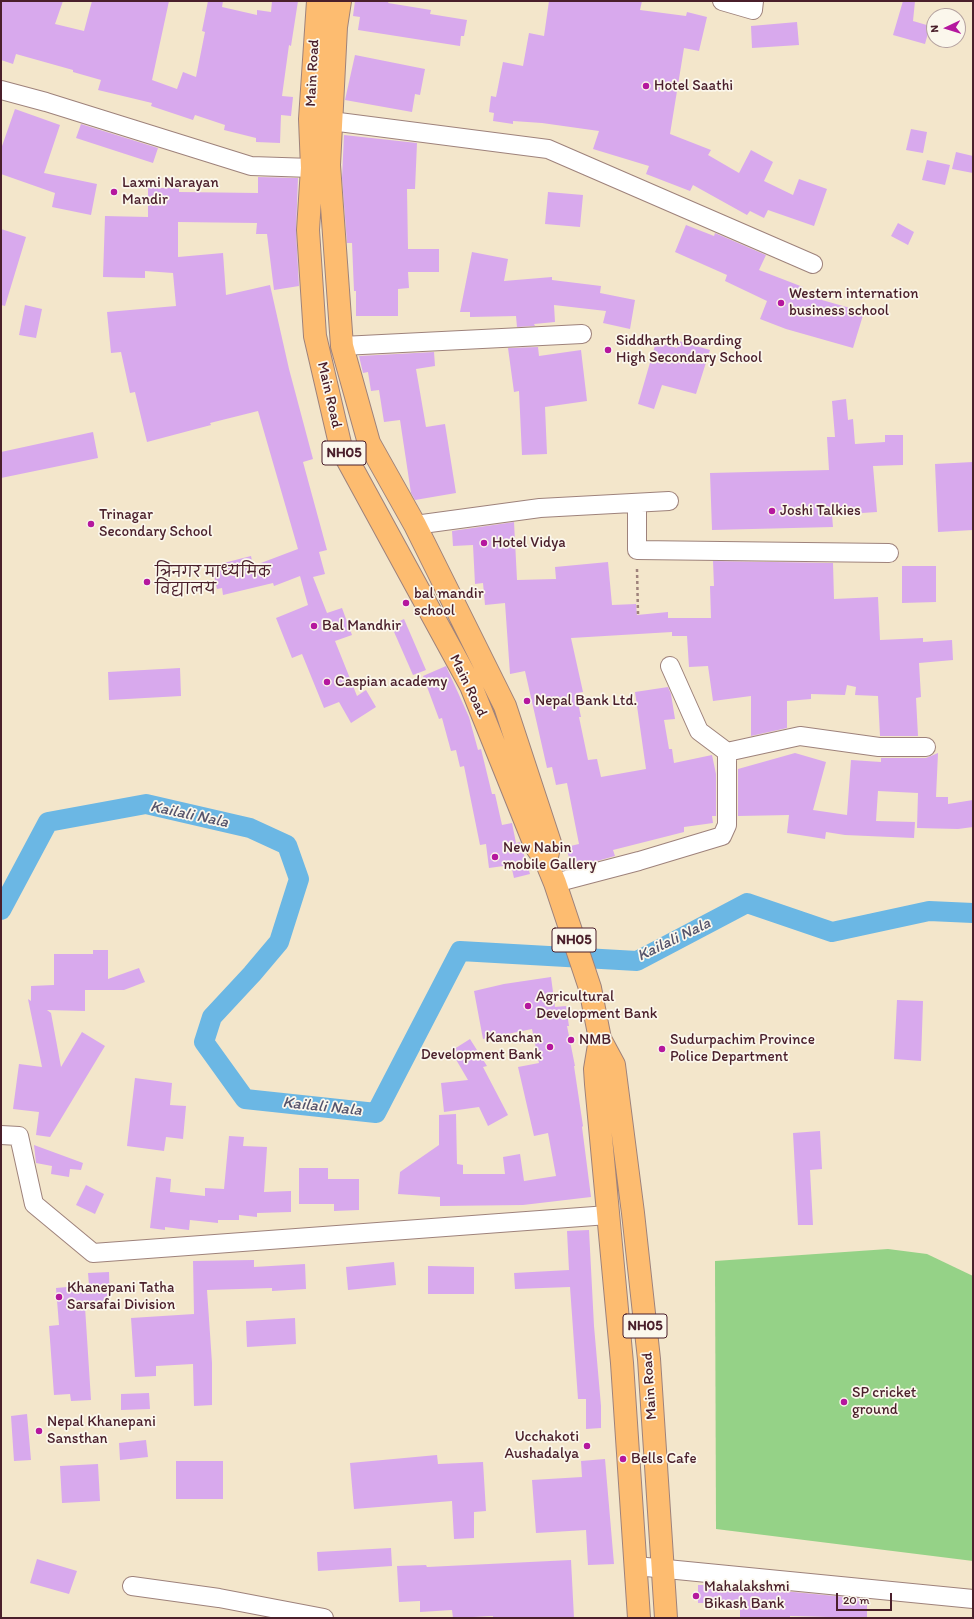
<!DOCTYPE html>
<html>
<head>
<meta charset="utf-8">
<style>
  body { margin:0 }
  #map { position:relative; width:974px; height:1619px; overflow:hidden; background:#f3e6cb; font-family:Itim,sans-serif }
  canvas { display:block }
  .frame { position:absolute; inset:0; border:2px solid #4a1f2b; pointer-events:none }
  .north { position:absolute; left:926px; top:8px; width:40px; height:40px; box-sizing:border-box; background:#fbf7ec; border:1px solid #b4a19f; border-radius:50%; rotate:266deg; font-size:11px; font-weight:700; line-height:16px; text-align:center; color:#4a1f2b }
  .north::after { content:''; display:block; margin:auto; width:14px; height:18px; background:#b5179e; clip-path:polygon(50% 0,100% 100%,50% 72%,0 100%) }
  .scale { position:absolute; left:836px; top:1593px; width:56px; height:18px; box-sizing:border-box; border:2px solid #4a1f2b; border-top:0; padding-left:5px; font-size:12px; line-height:14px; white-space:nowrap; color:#4a1f2b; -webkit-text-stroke:3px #fbf7ec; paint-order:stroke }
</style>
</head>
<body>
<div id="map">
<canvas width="974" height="1619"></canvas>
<div class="frame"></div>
<div class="north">N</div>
<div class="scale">20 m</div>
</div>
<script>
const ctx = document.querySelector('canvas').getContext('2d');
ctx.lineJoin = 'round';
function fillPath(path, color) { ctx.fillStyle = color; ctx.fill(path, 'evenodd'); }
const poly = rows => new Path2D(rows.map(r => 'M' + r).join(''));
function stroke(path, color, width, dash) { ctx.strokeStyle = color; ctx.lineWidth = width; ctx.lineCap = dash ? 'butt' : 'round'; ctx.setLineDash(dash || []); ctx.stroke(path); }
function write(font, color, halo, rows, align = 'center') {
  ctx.font = font + ' Itim,"Playpen Sans Deva",sans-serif'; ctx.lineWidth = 3.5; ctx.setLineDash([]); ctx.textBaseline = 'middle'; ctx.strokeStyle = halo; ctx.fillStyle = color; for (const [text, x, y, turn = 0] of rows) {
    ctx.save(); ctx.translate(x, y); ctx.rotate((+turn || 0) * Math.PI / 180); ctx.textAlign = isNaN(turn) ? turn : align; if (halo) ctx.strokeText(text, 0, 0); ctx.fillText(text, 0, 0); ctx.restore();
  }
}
fillPath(poly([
  [888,1249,927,1254,973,1276,973,1561,716,1529,715,1261]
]), '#95d287');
stroke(poly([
  [1,910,48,822,146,804,250,828,287,845,299,879,279,942,252,974,212,1017,204,1042,245,1099,376,1113,460,951,637,961,747,903,832,932,929,911,973,913]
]), '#6bb7e4', 20);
fillPath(poly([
  [1,1,63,1,55,24,84,31,92,1,169,1,152,80,177,89,183,72,196,77,205,32,202,31,208,1,223,1,222,7,257,15,257,10,271,12,272,1,298,1,291,46,289,45,282,96,293,97,291,116,281,115,280,143,256,142,256,138,224,130,225,125,195,115,193,120,151,106,152,103,98,90,101,80,73,72,73,70,16,54,13,64,1,60],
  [355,1,389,1,388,3,431,10,430,14,467,20,464,36,461,36,460,46,358,30,360,17,353,16],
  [549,1,642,1,640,10,686,16,687,12,707,17,699,51,684,48,670,134,711,150,708,155,739,173,751,150,773,162,764,181,793,195,799,179,827,189,814,226,768,210,764,218,750,211,747,215,693,185,690,191,646,174,649,166,593,149,599,131,542,123,513,121,513,124,493,121,494,113,489,112,491,96,496,97,503,62,523,66,529,33,544,36],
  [903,1,915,1,913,21,930,26,925,44,893,35],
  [797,22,799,45,752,48,751,26],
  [355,55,425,69,420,95,415,94,412,112,345,100],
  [15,109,60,125,44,173,97,184,91,215,52,207,55,193,1,174,1,149],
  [81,124,158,148,153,163,76,138],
  [911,129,927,132,923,153,906,150],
  [344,135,417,143,415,189,407,189,408,249,439,249,439,272,408,272,409,288,398,289,398,316,356,316,356,291,354,291,352,243,347,243,342,178],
  [956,152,973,156,973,173,952,169],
  [927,160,950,165,945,185,922,180],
  [258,177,298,178,296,231,299,286,274,290,267,234,256,234,257,223,178,222,178,257,223,253,226,295,270,285,289,369,313,459,303,462,327,550,319,552,325,574,313,577,327,613,342,608,352,635,335,641,357,696,366,690,376,707,351,723,339,702,324,708,302,654,292,658,276,618,308,605,300,576,274,586,273,583,223,595,222,588,217,589,212,566,251,556,253,566,298,549,258,411,210,423,211,425,147,442,135,392,130,393,121,352,111,353,107,312,176,306,173,273,145,271,145,278,103,277,105,216,148,217,148,188,179,188,179,192,258,193],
  [548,192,583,195,580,227,545,224],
  [898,223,914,232,908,245,891,236],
  [686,225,714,236,715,233,766,255,759,270,803,287,801,294,864,312,853,348,786,329,760,319,767,301,725,281,727,275,675,252],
  [1,229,26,237,5,306,1,305],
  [472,252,508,259,504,281,552,277,552,280,601,286,600,293,635,300,630,329,603,323,606,311,554,305,555,322,534,324,535,326,517,327,516,316,470,317,470,312,460,312],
  [25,305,42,309,36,338,19,335],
  [679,341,710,350,696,394,662,385,654,409,638,404,656,342,677,348],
  [538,347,539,356,581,350,587,401,545,407,547,454,522,455,519,391,514,392,508,348],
  [434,352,435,366,416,369,426,427,445,424,456,493,415,500,411,493,400,420,384,422,379,390,371,391,368,372,363,373,359,356],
  [846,399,848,420,853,419,855,444,885,442,885,435,903,435,903,465,873,466,877,512,832,515,833,527,712,530,710,473,829,470,827,437,835,437,832,401],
  [93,432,98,458,1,478,1,452],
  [973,462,973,530,938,532,935,464],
  [514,522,517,580,556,579,555,567,608,562,612,605,636,604,637,615,668,612,668,618,711,618,710,586,714,586,713,561,833,563,834,599,878,597,880,640,923,638,923,642,952,640,953,660,919,663,921,697,916,698,918,736,880,736,878,696,855,695,856,687,847,685,845,695,811,694,811,699,787,701,787,728,751,736,751,696,713,701,708,666,689,667,687,636,672,636,672,632,571,638,583,692,576,693,581,717,579,717,588,760,597,759,601,777,646,769,635,692,668,687,671,694,675,719,664,720,669,749,672,749,674,763,712,755,716,774,716,816,712,816,713,823,684,827,684,832,613,850,615,856,572,868,566,847,579,844,567,783,556,785,552,767,547,768,525,671,510,674,505,603,485,605,483,583,475,584,473,545,453,546,452,531],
  [902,566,936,566,936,602,902,603],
  [404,619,426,670,413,675,391,625],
  [446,666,469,717,478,750,481,749,492,794,495,794,502,825,512,823,516,843,520,842,530,874,514,878,511,865,489,868,486,844,480,845,464,766,460,767,456,750,451,751,442,718,439,719,423,676],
  [180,668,181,696,109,700,108,672],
  [795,753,826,762,813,810,847,815,851,760,881,762,881,758,926,758,938,753,936,797,948,797,948,804,973,800,973,827,958,829,917,828,918,793,878,791,876,821,915,822,914,838,845,835,826,832,825,839,787,833,789,815,738,816,738,769],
  [93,950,108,950,108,979,139,968,145,982,124,990,85,990,85,1011,47,1010,51,1013,61,1067,82,1032,105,1046,50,1137,36,1135,39,1112,13,1109,19,1064,42,1067,28,999,31,1001,31,986,54,985,54,954,93,954],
  [551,977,555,1007,566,1006,569,1026,567,1026,575,1066,574,1066,583,1126,582,1127,591,1197,523,1205,440,1206,440,1197,398,1194,400,1172,439,1145,439,1115,456,1114,457,1164,463,1165,463,1174,505,1174,503,1157,520,1154,524,1181,556,1176,548,1133,534,1136,518,1067,539,1063,532,1029,483,1039,474,991,504,984],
  [897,1000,923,1001,921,1061,894,1059],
  [470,1039,487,1066,483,1067,508,1115,488,1126,479,1107,444,1112,441,1083,468,1080,451,1051],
  [135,1078,172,1083,170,1105,186,1106,183,1139,166,1137,164,1151,127,1146],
  [820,1131,822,1169,810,1170,813,1225,798,1225,793,1133],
  [229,1136,244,1137,243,1146,267,1147,264,1192,291,1191,291,1212,257,1213,257,1217,239,1215,239,1220,218,1220,218,1223,190,1220,189,1230,165,1227,165,1230,150,1228,156,1177,171,1179,170,1192,205,1196,205,1188,224,1189],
  [34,1145,83,1163,81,1170,70,1169,69,1177,51,1174,52,1166,36,1163],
  [299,1168,328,1168,328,1179,359,1179,359,1210,334,1211,334,1204,299,1204],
  [86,1185,104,1194,95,1214,76,1205],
  [589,1230,594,1326,601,1406,601,1428,586,1429,586,1399,578,1399,570,1287,515,1289,514,1273,569,1270,567,1231],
  [254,1260,254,1267,305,1264,306,1289,272,1291,272,1288,207,1290,212,1363,212,1405,194,1406,193,1364,156,1366,156,1376,135,1377,131,1318,194,1314,193,1261],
  [394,1262,396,1285,348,1290,346,1267],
  [428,1266,474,1267,474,1294,428,1294],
  [109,1272,110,1306,85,1307,91,1400,71,1401,70,1394,54,1395,49,1326,59,1325,56,1288,89,1285,88,1273],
  [295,1318,296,1344,247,1347,246,1321],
  [149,1393,150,1409,121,1410,121,1394],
  [27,1414,31,1460,14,1461,11,1416],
  [146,1440,148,1457,120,1460,119,1443],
  [437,1455,438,1464,483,1462,486,1511,474,1512,474,1538,454,1539,452,1501,354,1509,350,1463],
  [605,1459,614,1564,588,1565,586,1530,536,1533,532,1480,582,1477,581,1461],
  [176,1461,223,1461,223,1499,176,1499],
  [98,1464,100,1501,62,1503,60,1466],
  [391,1548,392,1566,318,1571,317,1552],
  [37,1559,77,1571,69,1594,30,1583],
  [571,1560,574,1618,493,1618,493,1616,453,1618,452,1610,420,1612,420,1601,399,1602,397,1566,426,1565,427,1567],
  [698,1585,720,1585,867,1599,867,1618,790,1616,790,1618,740,1618,740,1603,698,1603]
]), '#d8a9ed');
const street = poly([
  [722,1,753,10,754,1],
  [1,90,46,102,251,166,312,168,325,166],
  [331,121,548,149,813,264],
  [342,346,582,334],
  [637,503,637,550,889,553],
  [415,525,540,508,669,501],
  [670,666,699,731,727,752],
  [555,883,639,861,722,836,727,825,727,752,800,736,879,747,926,747],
  [1,1135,19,1136,34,1204,93,1253,608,1215],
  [636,1566,973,1599],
  [132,1586,219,1598,324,1618]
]);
const primary = poly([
  [318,1,310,119,312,168,308,230,315,336,341,448,471,686,535,845,546,861,555,883,590,988,600,1039,614,1065,633,1213,649,1359,666,1618],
  [340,1,336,27,329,165,342,346,369,443,415,525,505,706,550,843,546,861],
  [600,1039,595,1069,596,1084,622,1363,639,1618]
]);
stroke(street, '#9e827b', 20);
stroke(primary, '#9e827b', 24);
stroke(poly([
  [637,569,638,614]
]), '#9e827b', 2.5, [3, 3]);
stroke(street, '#fff', 18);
stroke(primary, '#fdbc70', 22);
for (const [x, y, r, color] of [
  [646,86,4,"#b5179e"],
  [114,192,4,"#b5179e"],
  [781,303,4,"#b5179e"],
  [608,350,4,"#b5179e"],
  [772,511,4,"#b5179e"],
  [91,524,4,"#b5179e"],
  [484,543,4,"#b5179e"],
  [147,582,4,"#b5179e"],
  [406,603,4,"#b5179e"],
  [314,626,4,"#b5179e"],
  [327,682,4,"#b5179e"],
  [527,701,4,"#b5179e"],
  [495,857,4,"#b5179e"],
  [528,1006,4,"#b5179e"],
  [571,1040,4,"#b5179e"],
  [550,1047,4,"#b5179e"],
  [662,1049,4,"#b5179e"],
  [59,1297,4,"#b5179e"],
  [844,1402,4,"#b5179e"],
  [39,1431,4,"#b5179e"],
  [587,1446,4,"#b5179e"],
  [623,1459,4,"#b5179e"],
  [696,1596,4,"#b5179e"]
]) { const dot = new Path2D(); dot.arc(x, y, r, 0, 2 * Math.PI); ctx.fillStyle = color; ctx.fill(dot); stroke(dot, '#fbf7ec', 1.5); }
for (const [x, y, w] of [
  [344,453,44],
  [574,940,44],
  [645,1326,44]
]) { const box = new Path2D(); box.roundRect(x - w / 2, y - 12, w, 24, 3); ctx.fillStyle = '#fbf7ec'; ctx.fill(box); stroke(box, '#4a1f2b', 1); }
write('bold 14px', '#4a1f2b', null, [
  ["NH05",344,453],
  ["NH05",574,940],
  ["NH05",645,1326]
]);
write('15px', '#4a1f2b', '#fbf7ec', [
  ["Main Road",313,73,-87],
  ["Main Road",329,395,77],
  ["Main Road",468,686,64],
  ["Main Road",650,1386,-94]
]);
write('15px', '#4a1f2b', '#fbf7ec', [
  ["Hotel Saathi",654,86],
  ["Laxmi Narayan",122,183],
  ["Mandir",122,200],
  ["Western internation",789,294],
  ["business school",789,311],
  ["Siddharth Boarding",616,341],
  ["High Secondary School",616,358],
  ["Joshi Talkies",780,511],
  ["Trinagar",99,515],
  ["Secondary School",99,532],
  ["Hotel Vidya",492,543],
  ["त्रिनगर माध्यमिक",155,573],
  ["विद्यालय",155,590],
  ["bal mandir",414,594],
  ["school",414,611],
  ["Bal Mandhir",322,626],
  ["Caspian academy",335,682],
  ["Nepal Bank Ltd.",535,701],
  ["New Nabin",503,848],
  ["mobile Gallery",503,865],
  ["Agricultural",536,997],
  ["Development Bank",536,1014],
  ["Kanchan",542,1038,"right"],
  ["Development Bank",542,1055,"right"],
  ["NMB",579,1040],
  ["Sudurpachim Province",670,1040],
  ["Police Department",670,1057],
  ["Khanepani Tatha",67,1288],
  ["Sarsafai Division",67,1305],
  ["SP cricket",852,1393],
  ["ground",852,1410],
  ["Nepal Khanepani",47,1422],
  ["Sansthan",47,1439],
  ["Ucchakoti",579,1437,"right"],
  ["Aushadalya",579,1454,"right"],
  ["Bells Cafe",631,1459],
  ["Mahalakshmi",704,1587],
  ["Bikash Bank",704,1604]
], 'left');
write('italic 16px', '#56546c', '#fbf7ec', [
  ["Kailali Nala",189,815,12],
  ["Kailali Nala",674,940,-26],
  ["Kailali Nala",322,1107,6]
]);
</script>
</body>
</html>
